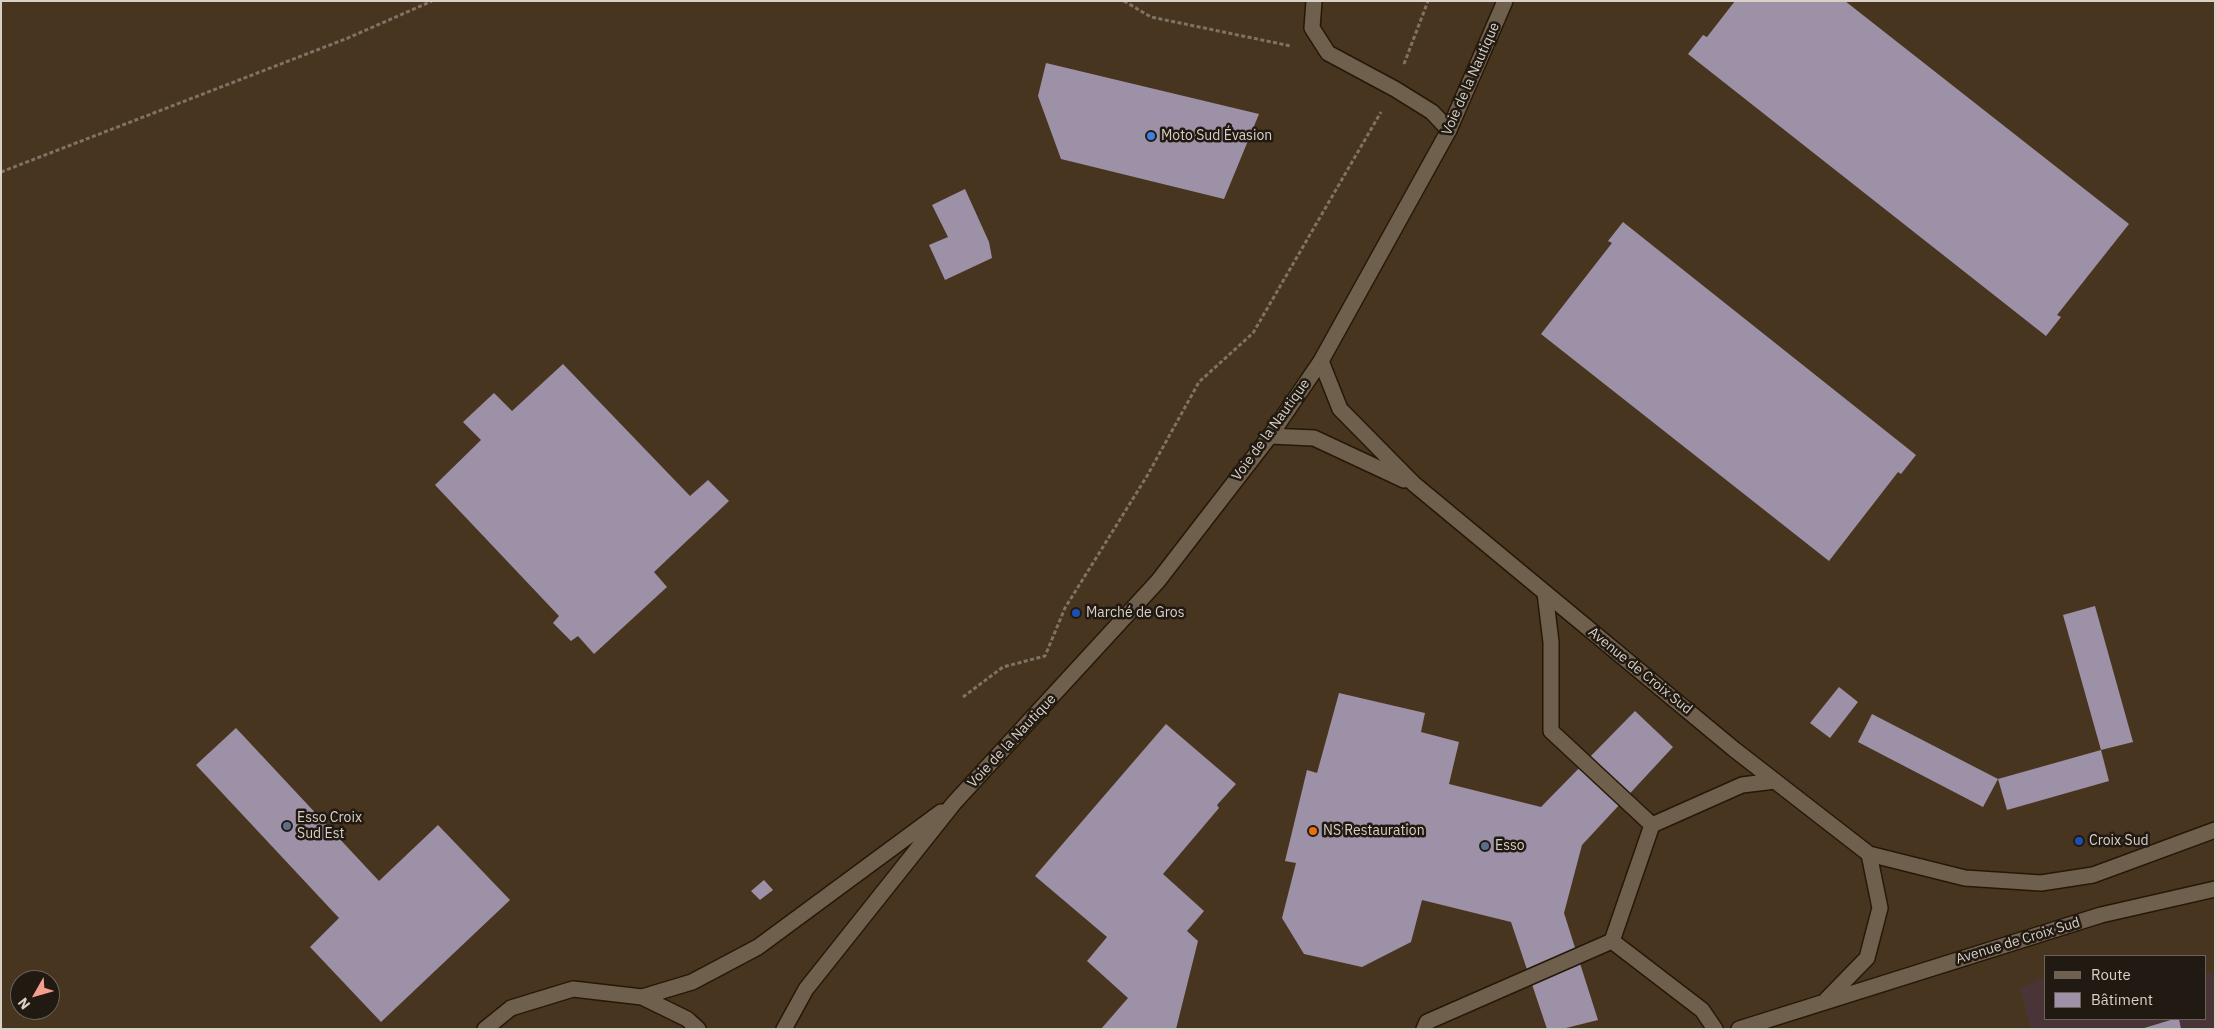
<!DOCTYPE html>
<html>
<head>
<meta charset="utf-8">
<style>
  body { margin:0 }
  #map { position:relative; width:2216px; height:1030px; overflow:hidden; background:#3e3120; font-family:"IBM Plex Sans",sans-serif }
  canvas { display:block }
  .frame { position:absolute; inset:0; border:2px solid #d9d0c6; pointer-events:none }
  .legend { position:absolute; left:2044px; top:955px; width:162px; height:65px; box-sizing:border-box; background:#201a12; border:1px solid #6a635a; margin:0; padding:6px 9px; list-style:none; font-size:15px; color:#d9d0c6 }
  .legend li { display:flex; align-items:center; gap:10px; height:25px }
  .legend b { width:25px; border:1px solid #6a635a }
  .north { position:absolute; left:10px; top:970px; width:50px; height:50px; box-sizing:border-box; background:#201a12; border:1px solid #6a635a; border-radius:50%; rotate:232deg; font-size:14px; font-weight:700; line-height:20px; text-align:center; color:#d9d0c6 }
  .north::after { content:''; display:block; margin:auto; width:18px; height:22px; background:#f59d8e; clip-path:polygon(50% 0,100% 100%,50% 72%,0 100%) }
</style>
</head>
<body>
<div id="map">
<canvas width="2216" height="1030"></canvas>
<div class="frame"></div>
<ul class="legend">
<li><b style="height:6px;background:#6f5f4d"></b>Route</li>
<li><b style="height:14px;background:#9d91a7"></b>Bâtiment</li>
</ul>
<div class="north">N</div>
</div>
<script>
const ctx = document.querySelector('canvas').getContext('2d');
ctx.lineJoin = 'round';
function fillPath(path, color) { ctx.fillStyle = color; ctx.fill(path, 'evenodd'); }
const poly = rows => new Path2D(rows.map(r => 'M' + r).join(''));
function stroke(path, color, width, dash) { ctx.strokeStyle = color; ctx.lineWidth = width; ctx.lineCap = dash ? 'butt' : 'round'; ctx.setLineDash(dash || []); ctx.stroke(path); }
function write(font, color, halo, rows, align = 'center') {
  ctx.font = font + ' "IBM Plex Sans",sans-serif'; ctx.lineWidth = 5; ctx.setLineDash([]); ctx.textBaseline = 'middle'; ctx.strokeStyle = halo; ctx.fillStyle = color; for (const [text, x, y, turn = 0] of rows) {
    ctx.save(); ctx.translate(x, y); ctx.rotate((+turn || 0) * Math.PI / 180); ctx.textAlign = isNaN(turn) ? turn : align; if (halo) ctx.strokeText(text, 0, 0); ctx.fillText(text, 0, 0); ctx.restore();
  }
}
fillPath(poly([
  [1,1,2215,1,2215,1029,1,1029],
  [2045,956,2205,956,2205,1019,2045,1019],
  [20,980,50,980,50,1010,20,1010]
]), '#48351f');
fillPath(poly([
  [2205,973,2215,973,2215,1029,2031,1029,2020,988,2045,977,2045,1019,2205,1019]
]), '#493538');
fillPath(poly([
  [1735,1,1845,1,2129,224,2057,315,2061,317,2046,336,1688,54,1703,35,1707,37],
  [1046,63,1259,114,1224,199,1061,159,1038,96],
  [965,189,989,242,992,258,945,280,929,245,948,237,932,205],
  [1623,222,1916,455,1901,474,1898,472,1829,561,1541,334,1612,243,1608,241],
  [563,364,690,496,708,480,729,501,654,572,667,587,594,654,578,636,571,641,553,623,559,616,435,485,481,440,463,422,494,393,512,411],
  [2095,606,2133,742,2101,750,2063,615],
  [1839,687,1858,702,1830,738,1810,723],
  [1339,693,1425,713,1421,732,1459,742,1449,784,1541,807,1635,711,1673,747,1582,845,1564,913,1598,1020,1562,1029,1547,1029,1511,922,1422,900,1411,942,1362,967,1304,954,1282,918,1296,863,1285,861,1307,770,1317,773],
  [1872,714,1998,779,1983,807,1858,742],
  [1166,724,1236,784,1217,805,1219,808,1163,874,1204,911,1187,931,1198,941,1176,1029,1101,1029,1128,998,1087,961,1107,937,1035,876],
  [236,728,379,881,438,825,510,900,381,1022,310,947,339,918,196,765],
  [2101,750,2109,781,2007,810,1998,779],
  [764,880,773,890,760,900,751,891],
  [2174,1019,2179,1019,2181,1029,2141,1029]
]), '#9d91a7');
const service = poly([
  [1314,1,1312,28,1328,53,1395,89,1432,112,1449,130],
  [1545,593,1551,642,1551,731,1652,825],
  [1612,941,1702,1010,1715,1029],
  [1424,1029,1427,1022,1612,941,1652,825,1742,785,1775,781]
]);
const minor = poly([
  [1321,361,1340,409,1414,484,1735,750,1869,854,1965,878,2041,883,2093,875,2215,830],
  [1270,436,1314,438,1404,480],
  [1827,999,1867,958,1880,908,1869,854],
  [1739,1029,2101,915,2215,889]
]);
const tertiary = poly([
  [642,997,692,982,758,947,941,812],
  [485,1029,511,1008,573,989,642,997,687,1019,698,1029],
  [784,1029,806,989,954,803,1158,581,1270,436,1321,361,1449,130,1505,1]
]);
stroke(service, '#251808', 18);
stroke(minor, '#251808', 18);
stroke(tertiary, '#251808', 18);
stroke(poly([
  [1124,1,1151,17,1291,46],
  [1404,64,1428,1],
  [1,172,348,38,432,1],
  [963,697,1003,667,1045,656,1065,608,1147,476,1199,382,1253,333,1381,112]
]), '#7e7365', 3, [4, 2.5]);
stroke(service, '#6f5f4d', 15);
stroke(minor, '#6f5f4d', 15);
stroke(tertiary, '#6f5f4d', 15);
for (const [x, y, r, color] of [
  [1151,136,5,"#3f7fe0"],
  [1076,613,5,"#1a4fb4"],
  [287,826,5,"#5c6f8a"],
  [1313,831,5,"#e8710a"],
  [2079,841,5,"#1a4fb4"],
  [1485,846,5,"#5c6f8a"]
]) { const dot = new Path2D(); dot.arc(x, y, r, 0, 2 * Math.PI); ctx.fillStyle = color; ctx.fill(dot); stroke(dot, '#201a12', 2); }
write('14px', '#d9d0c6', '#201a12', [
  ["Voie de la Nautique",1471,79,-66],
  ["Voie de la Nautique",1271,430,-54],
  ["Avenue de Croix Sud",1640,671,39],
  ["Voie de la Nautique",1012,741,-47],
  ["Avenue de Croix Sud",2018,941,-17]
]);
write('14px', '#d9d0c6', '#201a12', [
  ["Moto Sud Évasion",1161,136],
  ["Marché de Gros",1086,613],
  ["Esso Croix",297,818],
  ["Sud Est",297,834],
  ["NS Restauration",1323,831],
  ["Croix Sud",2089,841],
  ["Esso",1495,846]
], 'left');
</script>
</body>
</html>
